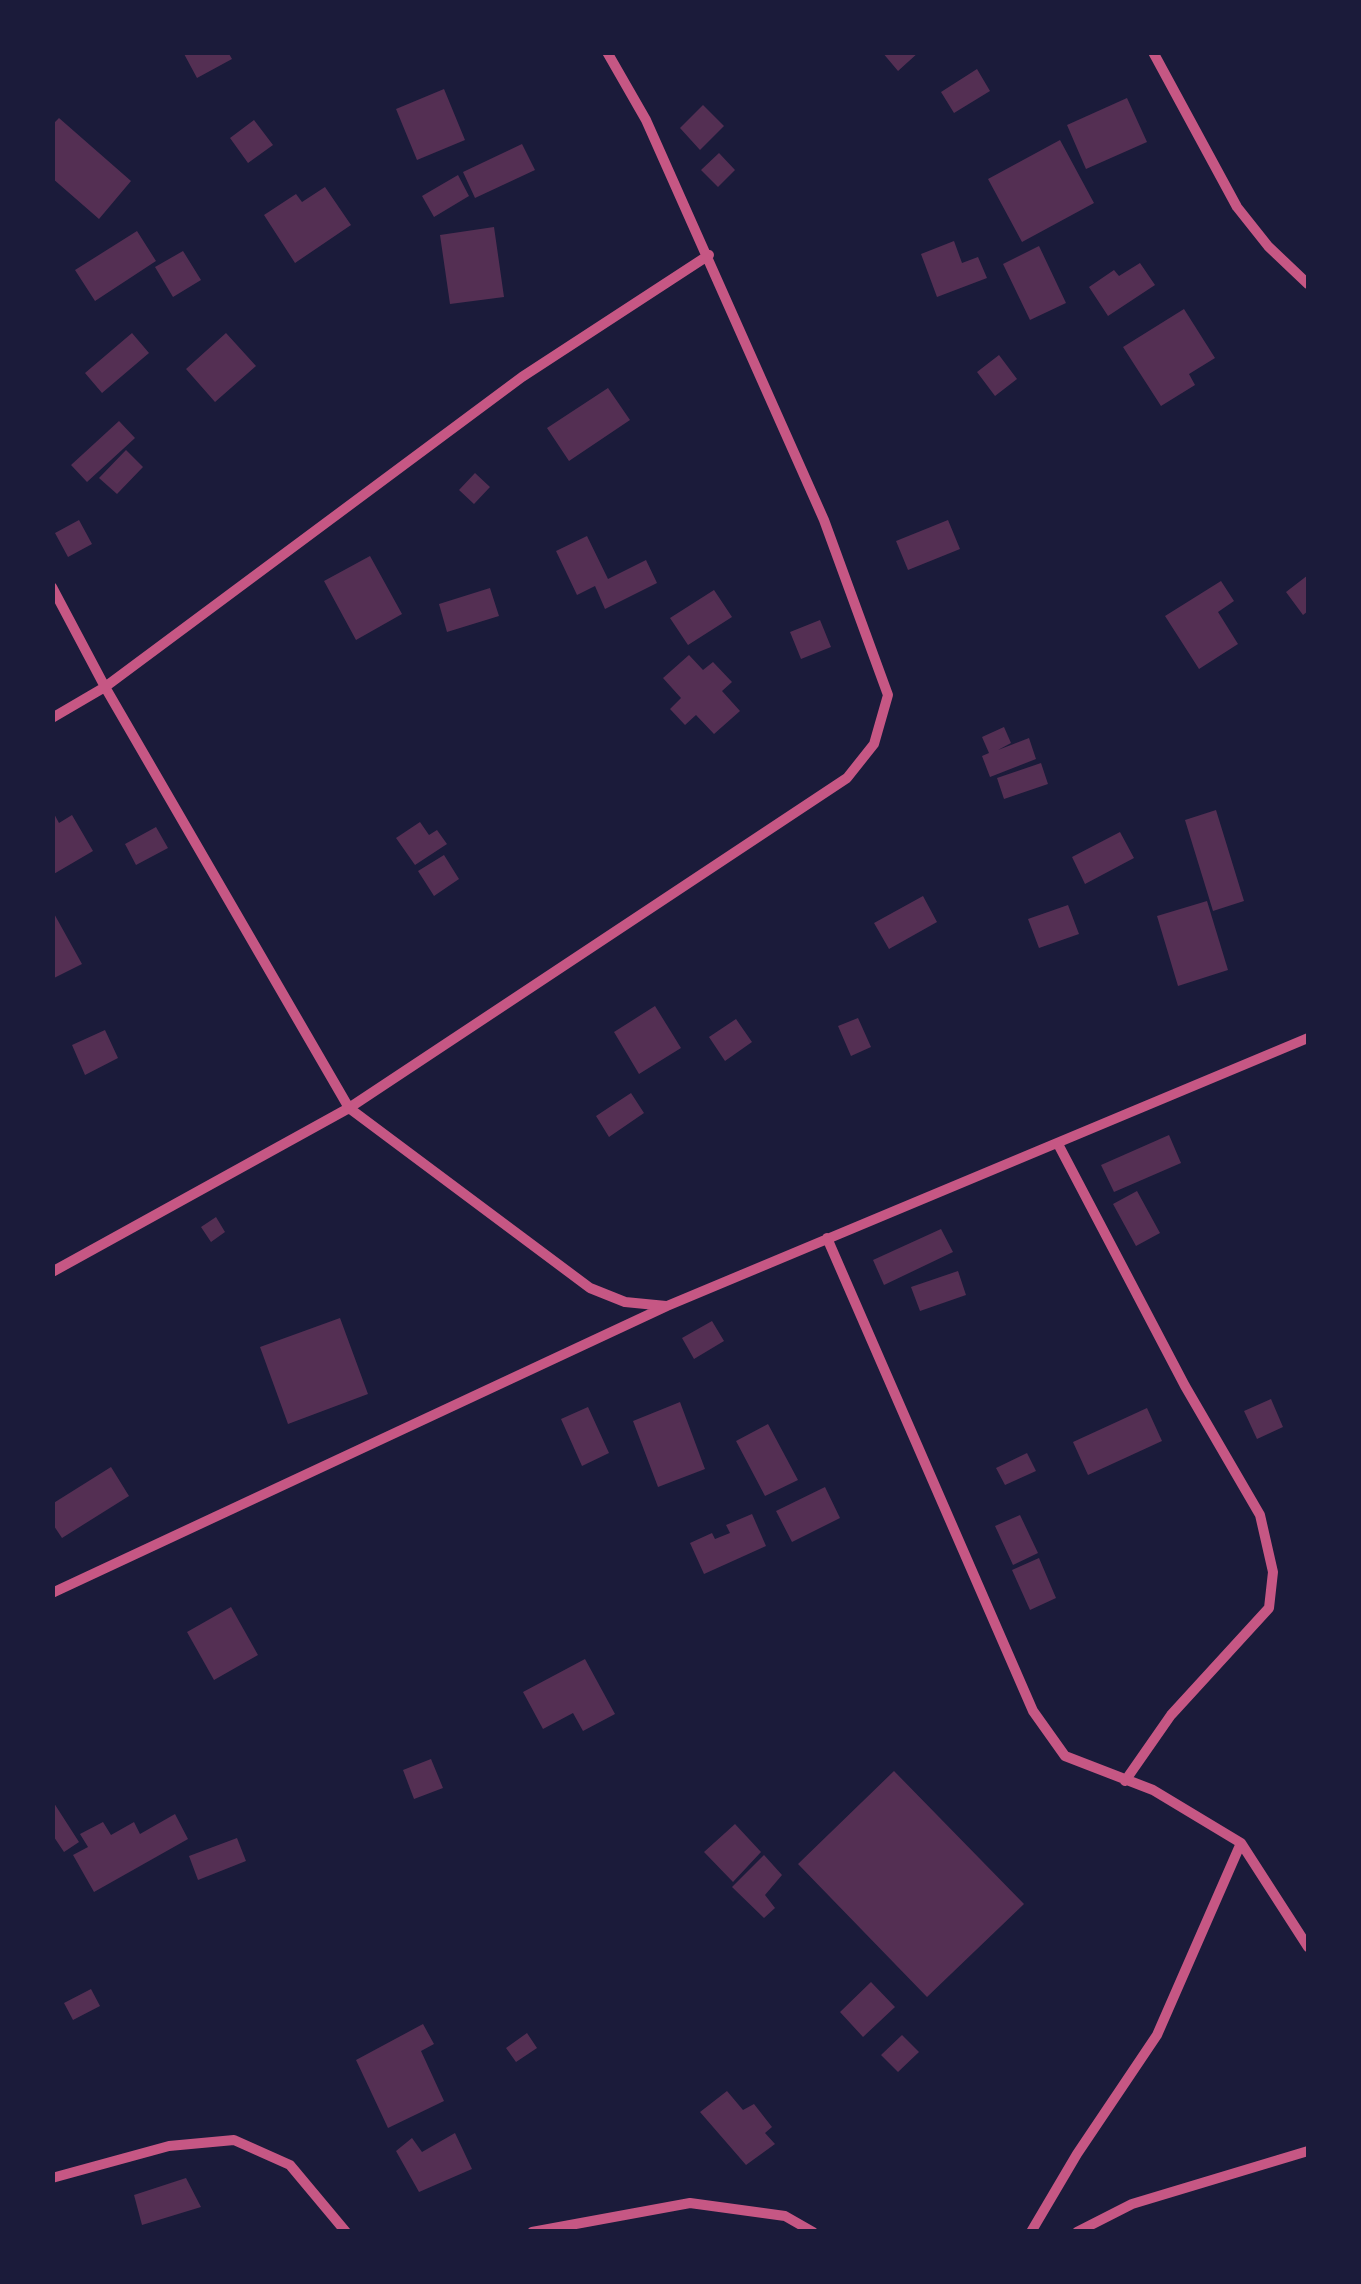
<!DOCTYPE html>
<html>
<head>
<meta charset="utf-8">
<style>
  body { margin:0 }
  #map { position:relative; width:1361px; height:2284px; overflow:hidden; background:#1b1b3a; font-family:"Noto Sans",sans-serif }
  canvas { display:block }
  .frame { position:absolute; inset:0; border:55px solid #1b1b3a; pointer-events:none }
</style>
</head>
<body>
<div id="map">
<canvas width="1361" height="2284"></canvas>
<div class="frame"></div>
</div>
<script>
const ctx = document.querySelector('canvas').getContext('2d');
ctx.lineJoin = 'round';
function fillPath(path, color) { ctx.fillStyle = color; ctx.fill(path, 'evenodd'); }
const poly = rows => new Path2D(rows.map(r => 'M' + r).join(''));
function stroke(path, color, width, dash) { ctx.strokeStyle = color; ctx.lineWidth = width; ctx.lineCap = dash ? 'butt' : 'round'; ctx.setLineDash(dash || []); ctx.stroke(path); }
fillPath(poly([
  [183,52,228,52,232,59,197,78],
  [882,52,919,52,898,71],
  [977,69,990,91,954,113,941,92],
  [444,89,465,140,417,160,396,109],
  [1127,98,1147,142,1086,169,1067,125],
  [703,105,724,126,700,150,680,128],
  [59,118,131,181,99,219,52,178,52,125],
  [254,120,273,145,248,163,230,138],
  [1060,140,1094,203,1022,242,988,179],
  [522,144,535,170,475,198,463,172],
  [719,153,735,170,718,187,701,170],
  [458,175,469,196,434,217,422,196],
  [325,187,351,225,295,263,264,215,296,194,302,202],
  [494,227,504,297,450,304,440,235],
  [137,231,156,261,95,301,75,270],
  [954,241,962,263,978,257,987,278,937,297,921,254],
  [1039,246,1066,303,1030,320,1003,264],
  [183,251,201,280,173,297,155,267],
  [1140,263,1155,285,1108,316,1089,287,1114,270,1119,276],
  [1184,309,1215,358,1189,374,1195,385,1161,406,1123,347],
  [132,333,149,353,102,393,85,373],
  [226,333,256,366,215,402,186,369],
  [999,355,1017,379,995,396,977,372],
  [608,388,630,420,569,461,547,428],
  [119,421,135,438,87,482,71,465],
  [126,450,143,467,117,494,99,478],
  [475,473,490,487,474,504,459,490],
  [79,520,92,544,68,557,55,533],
  [948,520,960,549,908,570,896,541],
  [587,536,608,579,646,560,657,583,605,609,595,586,577,595,556,551],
  [370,556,402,614,356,640,324,581],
  [1308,575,1308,611,1303,615,1286,592],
  [1221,581,1234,601,1218,612,1238,644,1199,669,1165,616],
  [490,588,499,616,447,632,439,604],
  [714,590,732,617,688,645,670,618],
  [820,620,831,647,801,659,790,632],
  [689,655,703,670,713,662,732,682,722,691,740,711,714,734,696,715,685,725,670,709,681,698,663,678],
  [1004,727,1011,743,998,750,1029,738,1036,759,990,777,982,756,989,753,982,737],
  [1041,763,1048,784,1004,799,997,778],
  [52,810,59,823,72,815,93,851,52,875],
  [1216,810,1244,901,1213,911,1185,820],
  [420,822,429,835,437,830,447,844,415,865,396,838],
  [156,827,168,848,136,865,125,844],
  [1120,832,1134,858,1085,884,1072,857],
  [444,855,459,879,434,896,418,871],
  [923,896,937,922,889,949,874,923],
  [1207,901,1228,970,1178,986,1157,916],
  [1068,905,1079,934,1039,948,1028,919],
  [52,910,82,964,52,979],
  [655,1006,681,1048,639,1074,614,1032],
  [858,1018,871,1047,851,1056,838,1026],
  [736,1019,752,1042,725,1061,709,1037],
  [105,1030,118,1058,85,1075,72,1045],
  [631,1093,644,1113,609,1137,596,1116],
  [1169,1135,1181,1163,1114,1192,1101,1165],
  [1137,1191,1160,1233,1136,1246,1113,1204],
  [216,1217,225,1232,211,1242,201,1227],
  [941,1229,953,1252,884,1285,873,1260],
  [958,1271,966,1295,920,1311,911,1287],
  [340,1318,368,1394,288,1424,260,1347],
  [712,1321,724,1341,694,1359,682,1338],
  [1271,1399,1283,1427,1257,1439,1244,1411],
  [680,1402,705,1469,658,1487,633,1421],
  [588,1407,609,1453,582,1466,561,1419],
  [1147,1408,1162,1441,1088,1475,1073,1442],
  [768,1424,798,1480,765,1496,736,1441],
  [1027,1453,1036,1471,1005,1485,996,1468],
  [111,1467,129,1496,62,1538,52,1523,52,1504],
  [825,1487,840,1518,792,1542,776,1511],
  [752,1514,766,1546,704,1574,690,1543,712,1533,715,1539,730,1533,726,1525],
  [1020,1515,1038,1553,1013,1565,995,1526],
  [1039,1558,1056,1598,1030,1610,1012,1570],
  [231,1607,258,1655,214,1680,187,1632],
  [585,1659,615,1714,583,1731,573,1713,543,1729,523,1692],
  [431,1759,443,1788,414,1799,403,1770],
  [894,1771,1024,1904,927,1997,798,1864],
  [52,1800,79,1842,64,1852,52,1834],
  [175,1814,188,1839,94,1892,73,1855,88,1847,80,1834,103,1822,111,1835,134,1822,140,1834],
  [735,1824,761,1852,733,1882,704,1852],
  [237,1838,246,1861,198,1880,189,1856],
  [764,1855,782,1875,765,1895,775,1908,764,1918,732,1887],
  [871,1982,895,2007,863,2037,840,2012],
  [91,1989,100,2006,73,2020,64,2003],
  [423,2024,434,2044,421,2051,444,2101,388,2128,356,2060],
  [527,2033,537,2048,516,2062,506,2048],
  [902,2035,919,2052,898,2072,881,2055],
  [727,2091,743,2110,754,2104,772,2127,765,2133,775,2144,746,2165,700,2112],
  [455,2133,472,2169,419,2192,396,2151,412,2138,422,2152],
  [186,2178,201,2207,142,2225,134,2195]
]), '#542f53');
stroke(poly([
  [1153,52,1237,207,1268,246,1308,284],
  [52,587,105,687,349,1108,590,1288,625,1302,666,1306],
  [52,718,105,687,522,377,709,255],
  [1058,1144,1185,1386,1260,1515,1273,1572,1269,1608,1171,1715,1125,1781],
  [827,1238,1033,1711,1065,1756,1153,1790,1241,1843,1308,1947],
  [52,1272,349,1108,847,778,874,744,888,695,824,520,646,120,607,52],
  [52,1593,667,1306,1308,1038],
  [52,2178,169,2146,234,2140,290,2165,346,2232],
  [532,2232,690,2203,785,2216,813,2232],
  [1031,2232,1077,2154,1157,2035,1241,1843],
  [1077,2232,1132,2204,1308,2151]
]), '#c65784', 10);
</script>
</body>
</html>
